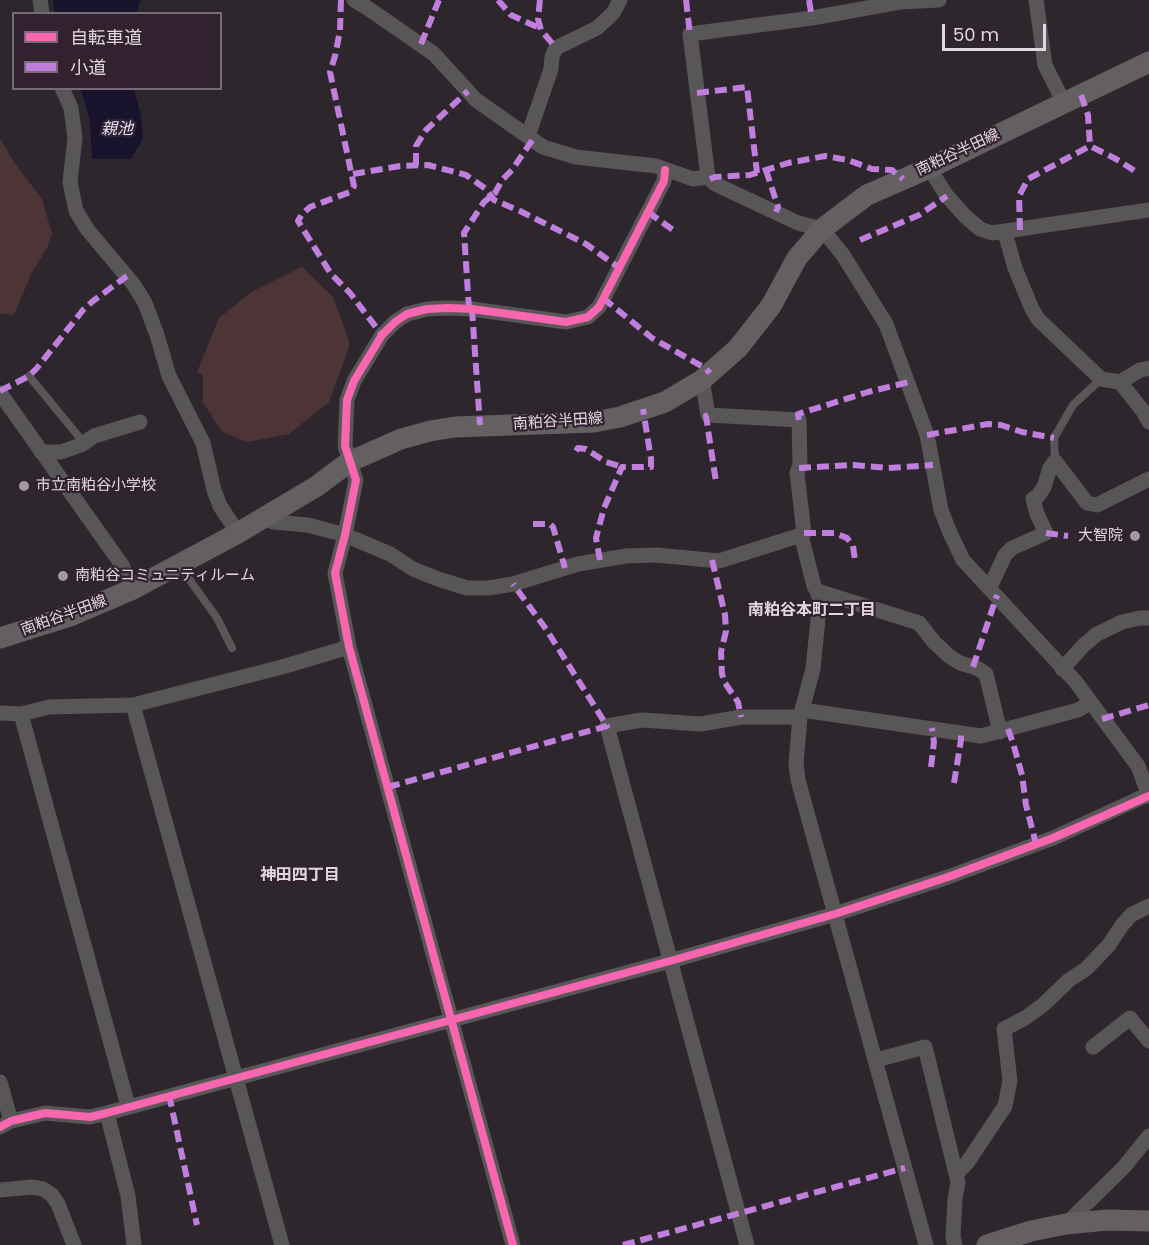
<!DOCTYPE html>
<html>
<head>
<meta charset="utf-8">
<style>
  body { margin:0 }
  #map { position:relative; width:1149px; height:1245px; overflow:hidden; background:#2e262d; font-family:Poppins,"Noto Sans JP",sans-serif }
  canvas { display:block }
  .legend { position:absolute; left:12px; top:12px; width:210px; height:78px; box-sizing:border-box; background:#32222f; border:2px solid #786a76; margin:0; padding:8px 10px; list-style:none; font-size:18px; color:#e2d7e0 }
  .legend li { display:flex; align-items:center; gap:12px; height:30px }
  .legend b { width:30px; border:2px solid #786a76 }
  .scale { position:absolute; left:942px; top:24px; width:104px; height:27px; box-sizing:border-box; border:3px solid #e2d7e0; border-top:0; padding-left:8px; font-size:18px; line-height:21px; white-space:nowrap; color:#e2d7e0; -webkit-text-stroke:4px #32222f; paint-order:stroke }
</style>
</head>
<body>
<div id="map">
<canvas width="1149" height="1245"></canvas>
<ul class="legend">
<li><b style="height:8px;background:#f766af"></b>自転車道</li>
<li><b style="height:8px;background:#c07fdc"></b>小道</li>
</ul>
<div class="scale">50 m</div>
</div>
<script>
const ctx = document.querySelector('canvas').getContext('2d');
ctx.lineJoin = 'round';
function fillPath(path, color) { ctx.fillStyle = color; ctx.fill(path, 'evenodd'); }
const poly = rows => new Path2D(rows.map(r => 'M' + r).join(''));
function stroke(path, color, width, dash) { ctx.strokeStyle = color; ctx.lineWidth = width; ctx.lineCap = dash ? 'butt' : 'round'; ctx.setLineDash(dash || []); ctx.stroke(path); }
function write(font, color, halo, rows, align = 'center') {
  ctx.font = font + ' Poppins,"Noto Sans JP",sans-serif'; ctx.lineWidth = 4.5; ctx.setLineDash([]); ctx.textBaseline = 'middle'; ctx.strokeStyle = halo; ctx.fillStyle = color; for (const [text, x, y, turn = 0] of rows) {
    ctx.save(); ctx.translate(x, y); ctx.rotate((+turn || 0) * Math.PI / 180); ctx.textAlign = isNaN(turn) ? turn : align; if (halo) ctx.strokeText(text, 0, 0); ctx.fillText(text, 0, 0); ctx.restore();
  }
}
fillPath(poly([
  [0,138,13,161,42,199,52,234,47,248,32,272,14,315,0,314],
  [302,267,333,297,350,344,329,402,289,434,247,442,222,432,203,402,203,375,197,372,219,318,253,291]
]), '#4d3537');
fillPath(poly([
  [53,0,140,0,137,13,55,14],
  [81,89,134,89,141,116,143,139,131,159,92,159,90,121]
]), '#18132c');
stroke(poly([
  [29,376,84,443],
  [1055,461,1054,438,1073,405,1101,379],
  [181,565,189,579,217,618,232,648]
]), '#595658', 8);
stroke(poly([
  [40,0,42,14],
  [354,0,369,9,434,54,476,100,543,147,576,157,656,166,693,179,708,177],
  [939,0,900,2,812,18,690,34,708,177,715,184,798,223,822,229,843,255,886,324,927,435,941,510,950,533,963,560,1075,681,1138,766,1149,796],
  [1036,0,1045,65,1064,103],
  [62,88,71,108,75,138,70,182,76,211,87,229,134,285,145,303,157,335,169,376,203,443,214,490,220,506,238,533],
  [528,136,551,69,552,57,556,48,597,28,613,13,620,0],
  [929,168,947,196,965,216,980,229,992,233,1149,210],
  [1005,233,1015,268,1032,309,1038,319,1101,379,1120,382,1140,370,1149,368],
  [702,380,708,415,799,420,800,465,797,473,804,533,801,535,814,586,817,591,919,623,934,642,949,656,960,663,977,668,986,674,1000,732],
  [1120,382,1143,411,1149,422],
  [0,393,122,565,133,589],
  [41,452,61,452,81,445,94,436,140,422],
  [266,515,273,522,308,525,345,535,390,554,413,569,438,579,467,588,489,588,513,584,578,564,626,556,657,555,719,561,801,535],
  [990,587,1005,555,1012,548,1046,533,1037,514,1033,499,1038,496,1044,487,1050,468,1055,461,1087,503,1097,505,1149,479],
  [1062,669,1084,645,1097,634,1122,622,1140,618,1149,618],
  [133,705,282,1245],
  [802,710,813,669,820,599,817,591],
  [0,713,21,714,49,707,133,705,282,667,349,647],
  [21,714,128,1106],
  [1093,1047,1130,1018,1149,1041],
  [876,1060,925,1047,958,1182,955,1199,953,1237,955,1245],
  [0,1082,11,1121],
  [107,1113,128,1196,134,1245],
  [0,1127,11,1121,45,1113,90,1117,107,1113,670,961,835,914,948,877,1053,838,1149,794],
  [956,1174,967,1163,1005,1106,1010,1081,1004,1029,1025,1018,1043,1005,1069,980,1086,969,1109,945,1122,925,1131,915,1149,906],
  [0,1190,32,1187,43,1189,52,1195,58,1204,74,1245],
  [1066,1224,1124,1167,1149,1136],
  [513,1245,349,647,335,573,345,535,356,480,345,446,347,400,354,381,382,335,395,322,407,314,427,309,448,308,472,309,566,322,588,317,599,307,664,181,665,170],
  [747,1245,607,726,642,720,701,724,741,717,800,717],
  [926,1245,798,780,796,764,800,717,802,710,981,736,1078,710,1090,703]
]), '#595658', 15);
stroke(poly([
  [0,638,70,616,133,589,238,533,317,486,349,462,401,439,430,431,455,427,594,422,620,417,665,402,702,380,738,348,771,306,797,258,822,229,867,195,929,168,1149,62],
  [987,1245,1031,1231,1066,1224,1107,1220,1149,1221]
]), '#646062', 21);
stroke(poly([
  [341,0,340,31,335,56,330,72,354,186,350,192,310,207,302,214,298,221,331,274,350,293,382,335],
  [498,0,511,15,535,26,540,26],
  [540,0,538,19,541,30,556,48],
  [686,0,690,34],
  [809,0,812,18],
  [421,44,439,0],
  [697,93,747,87,757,173],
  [1081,95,1088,115,1090,146],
  [416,165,416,146,426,130,468,91],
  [766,170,778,207,776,212],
  [353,174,400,166,428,165,466,175,486,189,494,200,520,211,586,244,618,267],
  [710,179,715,177,750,175,788,163,825,156,848,160,872,169,892,170,903,179],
  [648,212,673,230],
  [1020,230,1019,196,1028,179,1090,146,1116,159,1138,173],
  [860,240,919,215,947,196],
  [603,298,652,338,705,368,710,373],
  [469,309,464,233,484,202,495,193,502,180,512,170,533,139],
  [472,309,480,425],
  [0,391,29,376,37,368,83,310,93,301,127,276],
  [708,415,706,416,716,482],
  [799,420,798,414,868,392,909,382],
  [927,435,988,424,1001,425,1022,432,1054,438],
  [576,451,578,448,586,449,606,462,622,467],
  [799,468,853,465,888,468,933,465],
  [533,524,550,524,553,527,565,568],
  [804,533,835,533,847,538,853,546,855,560],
  [1046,533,1068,536],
  [600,560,596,538,604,508,622,467,651,467,651,459,643,409],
  [712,560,725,615,726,631,721,652,722,674,725,683,738,702,741,717],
  [973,667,997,595],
  [1102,719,1149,705],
  [1008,729,1013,743,1022,775,1026,805,1036,844],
  [931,767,934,742,932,728],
  [954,783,961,740,961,734],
  [388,787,607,726,546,629,513,584],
  [169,1095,197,1225],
  [623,1245,905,1168]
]), '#c07fdc', 6, [12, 6]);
stroke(poly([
  [0,1127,11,1121,45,1113,90,1117,107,1113,670,961,835,914,948,877,1053,838,1149,796],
  [513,1245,349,647,335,573,345,535,356,480,345,446,347,400,354,381,382,335,395,322,407,314,427,309,448,308,472,309,566,322,588,317,599,307,664,181,665,170]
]), '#f766af', 8);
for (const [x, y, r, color] of [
  [24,486,6,"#a399a1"],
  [1135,536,6,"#a399a1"],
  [63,576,6,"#a399a1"]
]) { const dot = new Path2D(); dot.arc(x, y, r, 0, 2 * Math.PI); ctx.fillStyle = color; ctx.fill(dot); stroke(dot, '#32222f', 2); }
write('15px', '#e2d7e0', '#32222f', [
  ["南粕谷半田線",958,153,-25],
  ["南粕谷半田線",558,422,-4],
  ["南粕谷半田線",64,616,-20]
]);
write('15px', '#e2d7e0', '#32222f', [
  ["市立南粕谷小学校",36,486],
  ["大智院",1123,536,"right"],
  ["南粕谷コミュニティルーム",75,576]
], 'left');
write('italic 16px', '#e1dff8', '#32222f', [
  ["親池",117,130]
]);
write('bold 16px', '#e2d7e0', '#32222f', [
  ["南粕谷本町二丁目",812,611],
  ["神田四丁目",300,876]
]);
</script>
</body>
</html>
